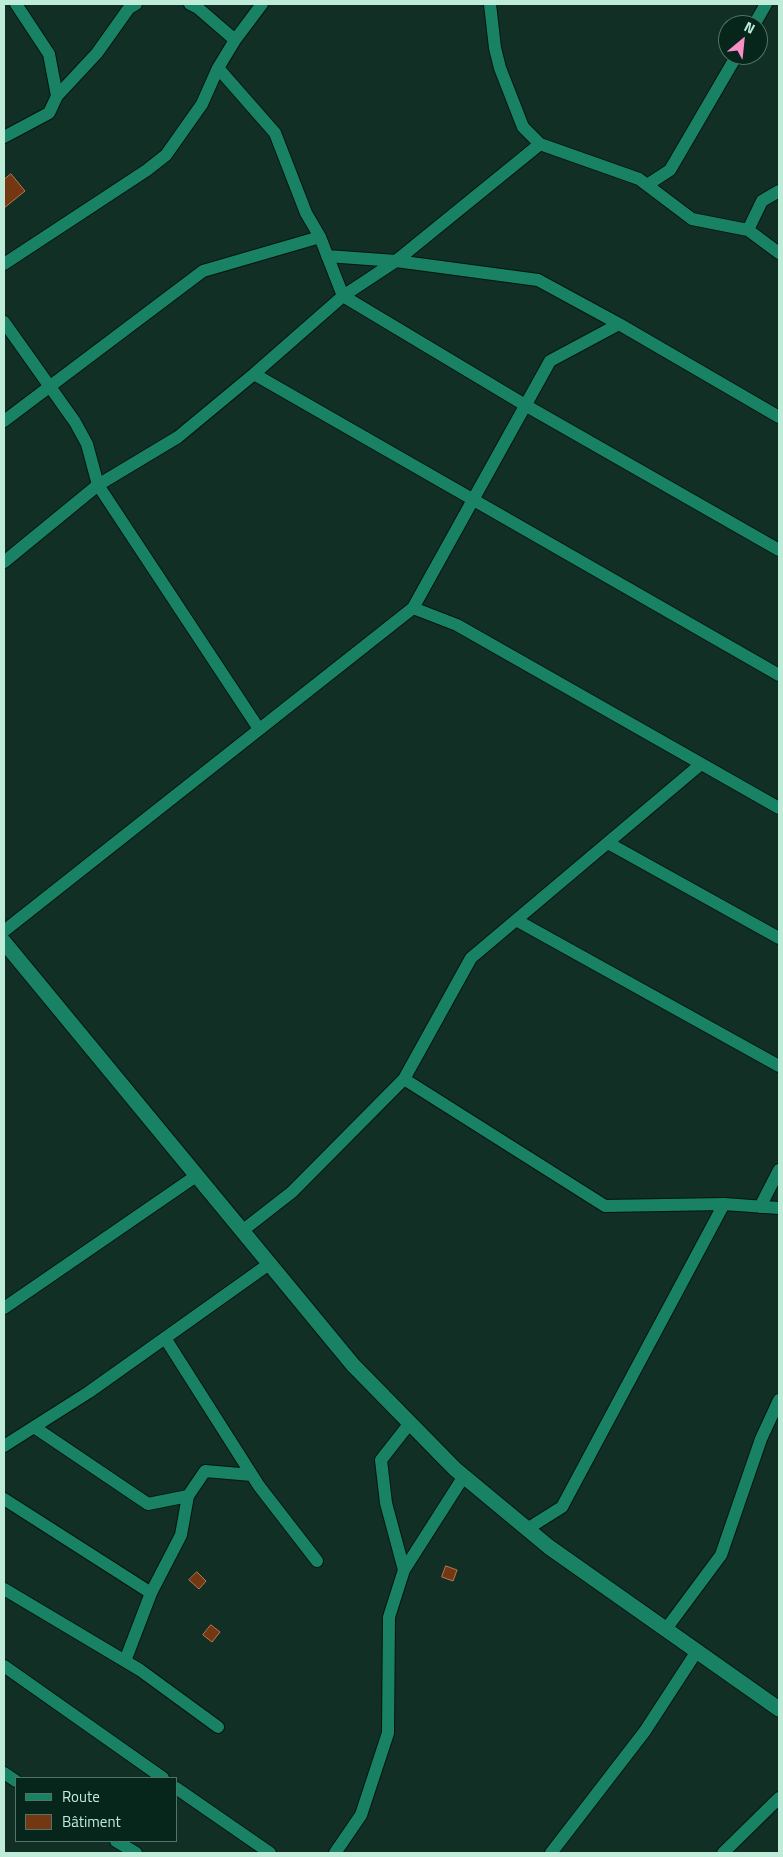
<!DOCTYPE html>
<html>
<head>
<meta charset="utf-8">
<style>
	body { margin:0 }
	#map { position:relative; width:783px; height:1857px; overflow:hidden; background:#112f25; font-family:"Titillium Web",sans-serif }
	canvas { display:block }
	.frame { position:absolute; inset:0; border:5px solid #bfebd9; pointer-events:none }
	.legend { position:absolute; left:15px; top:1777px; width:162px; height:65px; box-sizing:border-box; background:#06251b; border:1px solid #507467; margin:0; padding:6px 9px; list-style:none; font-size:15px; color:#bfebd9 }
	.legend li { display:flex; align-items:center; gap:10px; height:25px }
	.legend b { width:25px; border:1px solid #507467 }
	.north { position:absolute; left:718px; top:15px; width:50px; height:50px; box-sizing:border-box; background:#06251b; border:1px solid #507467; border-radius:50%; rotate:28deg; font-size:14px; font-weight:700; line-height:20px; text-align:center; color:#bfebd9 }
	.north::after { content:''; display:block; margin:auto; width:18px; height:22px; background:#fa8fc8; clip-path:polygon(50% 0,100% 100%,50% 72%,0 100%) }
</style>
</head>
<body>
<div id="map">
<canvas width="783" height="1857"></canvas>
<div class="frame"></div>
<ul class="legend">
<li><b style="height:6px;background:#198264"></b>Route</li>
<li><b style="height:14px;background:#733712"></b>Bâtiment</li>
</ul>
<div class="north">N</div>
</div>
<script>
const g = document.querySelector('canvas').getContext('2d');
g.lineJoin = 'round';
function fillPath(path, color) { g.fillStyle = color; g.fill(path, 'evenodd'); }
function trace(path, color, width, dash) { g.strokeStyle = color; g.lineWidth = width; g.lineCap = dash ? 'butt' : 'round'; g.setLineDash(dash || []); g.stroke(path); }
const building = new Path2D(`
	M11 174 25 191 4 208V180Z
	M446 1566 457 1570 453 1581 442 1577Z
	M197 1572 206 1581 199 1589 189 1580Z
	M211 1625 220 1632 212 1642 203 1635Z`);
fillPath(building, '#733712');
trace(building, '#be7752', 1);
const minor = new Path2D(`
	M16 4 49 54 57 96
	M190 4 198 8 235 40
	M490 4 495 48 500 68 523 127 540 144 639 179 692 219 748 230 779 253
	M754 25 766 4
	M218 68 275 133 306 213 320 237 343 296 525 405 779 550
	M4 137 49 113 57 96 97 53 129 8 136 4
	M647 185 670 170 737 55
	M748 230 762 201 779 191
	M327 256 396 261 538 280 619 324 779 417
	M4 264 147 170 166 155 202 104 218 68 235 40 262 4
	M4 322 75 422 87 444 98 485 259 729
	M254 374 779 675
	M4 421 203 271 320 237
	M4 562 98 485 178 437 254 374 343 296 396 261 540 144
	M413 608 457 625 779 808
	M608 843 779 938
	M516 920 779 1066
	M4 931 413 608 550 361 619 324
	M404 1079 471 958 701 764
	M760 1207 779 1170
	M242 1231 292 1192 404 1079 605 1206 724 1204 779 1208
	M4 1308 196 1176
	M165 1338 259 1486 317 1561
	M34 1427 148 1504 188 1496 205 1471 252 1475
	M4 1446 89 1392 269 1264
	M4 1499 151 1593
	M527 1529 562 1507 724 1204
	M404 1570 464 1476
	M4 1589 140 1670 218 1727
	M666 1629 721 1555 761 1439 779 1400
	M125 1661 151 1593 181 1535 188 1496
	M4 1666 163 1778
	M4 1773 16 1781
	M176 1788 270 1853
	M116 1841 136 1853
	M335 1853 361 1815 388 1733 389 1617 404 1570 386 1503 381 1460 410 1423
	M551 1853 645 1731 697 1651
	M723 1853 779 1798`);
const tertiary = new Path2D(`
	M4 942 353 1365 455 1469 549 1547 779 1709`);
trace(minor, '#00170e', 14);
trace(tertiary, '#00170e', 17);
trace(minor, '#198264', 12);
trace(tertiary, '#198264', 15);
</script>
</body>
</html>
